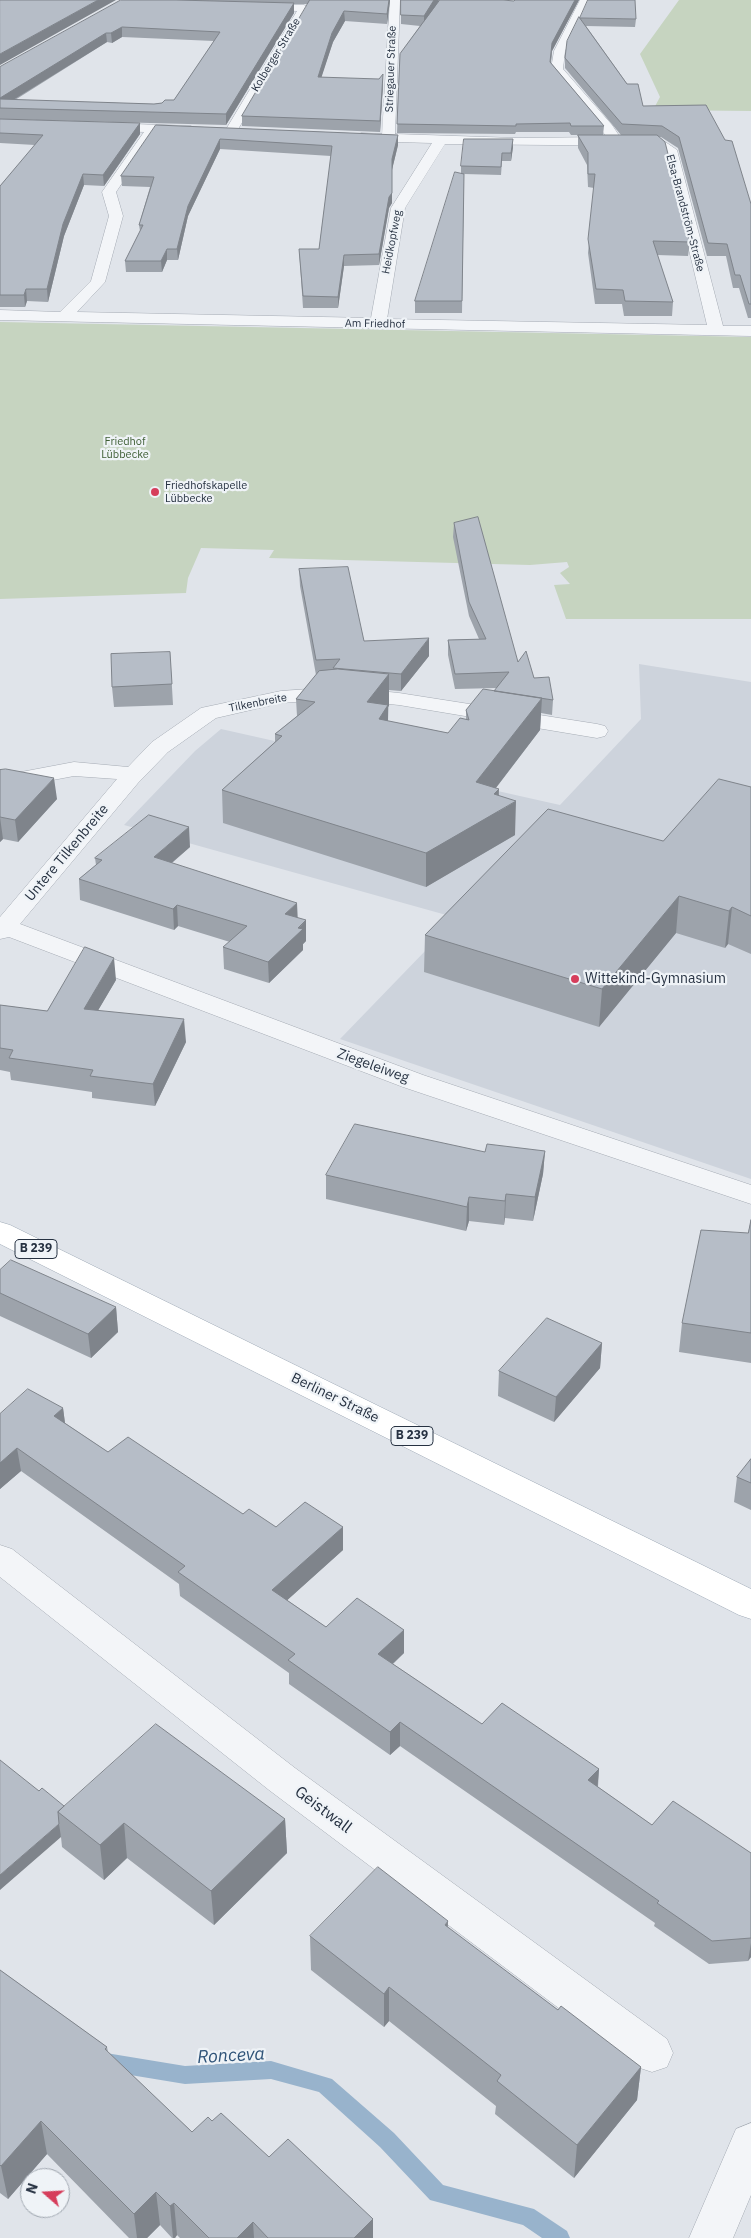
<!DOCTYPE html>
<html>
<head>
<meta charset="utf-8">
<style>
	body { margin:0 }
	#map { position:relative; width:751px; height:2238px; overflow:hidden; background:#e0e4ea; font-family:"IBM Plex Sans",sans-serif }
	canvas { display:block }
	.north { position:absolute; left:20px; top:2168px; width:50px; height:50px; box-sizing:border-box; background:#eff3f7; border:1px solid #9fa6af; border-radius:50%; rotate:289deg; font-size:14px; font-weight:700; line-height:20px; text-align:center; color:#273242 }
	.north::after { content:''; display:block; margin:auto; width:18px; height:22px; background:#d63d5b; clip-path:polygon(50% 0,100% 100%,50% 72%,0 100%) }
</style>
</head>
<body>
<div id="map">
<canvas width="751" height="2238"></canvas>
<div class="north">N</div>
</div>
<script>
const g = document.querySelector('canvas').getContext('2d');
g.lineJoin = 'round';
function fillPath(path, color) { g.fillStyle = color; g.fill(path, 'evenodd'); }
function trace(path, color, width, dash) { g.strokeStyle = color; g.lineWidth = width; g.lineCap = dash ? 'butt' : 'round'; g.setLineDash(dash || []); g.stroke(path); }
function drawText(font, color, halo, rows, align = 'center') {
  g.font = font + ' "IBM Plex Sans",sans-serif'; g.lineWidth = 4.5; g.setLineDash([]); g.textBaseline = 'middle'; g.strokeStyle = halo; g.fillStyle = color; for (const [text, x, y, turn = 0] of rows) {
    g.save(); g.translate(x, y); g.rotate((+turn || 0) * Math.PI / 180); g.textAlign = isNaN(turn) ? turn : align; if (halo) g.strokeText(text, 0, 0); g.fillText(text, 0, 0); g.restore();
  }
}
fillPath(new Path2D(`
	M639 664 751 682V1179L340 1039 457 918 124 825 195 751 221 729 560 805 641 719Z`), '#cdd3dc');
fillPath(new Path2D(`
	M679 0H751V111L653 110 660 97 640 54Z
	M0 322 751 337V619H566L554 585 570 584 560 573 569 567 567 562 530 565 269 558 274 550 201 548 188 578 186 593 0 599Z`), '#c6d4c0');
fillPath(new Path2D(`
	M106 2053 185 2066 271 2061 332 2079 394 2133 443 2185 534 2209 567 2231 570 2238H542L523 2225 430 2200 380 2147 319 2092 271 2079 185 2084 106 2071 99 2068 97 2062 99 2056Z`), '#98b3cc');
const street = new Path2D(`
	M390 0H400L395 134 516 138 607 137 551 69 554 51 580 0H590L565 51 563 69 612 125 620 137 661 139 677 150 723 326H751V336L0 320V310L60 312 91 281 109 216 102 192 144 132 100 130 98 127 104 123 191 126 197 130 191 134 156 133 116 192 123 216 105 282 77 312 371 318 391 208 432 143 361 141 355 137 361 133 382 134ZM445 144 657 146 666 154 707 325 387 319 405 208Z
	M257 4 304 5 309 8 237 131 231 135 225 131 297 11 253 9 252 7Z
	M338 687 399 693 597 724 605 726 608 731 605 736 597 738 399 705 338 699 281 703 216 718 168 752 138 783 20 924 423 1075 751 1185V1204L403 1087 9 937 0 939V917L117 779 74 776 0 790V776L74 762 128 767 152 742 201 708 281 691Z
	M0 1545 12 1549 295 1768 667 2039 673 2053 667 2067 652 2072 637 2067 269 1790 0 1577Z
	M751 2123V2195L733 2238H689L736 2129Z`);
const primary = new Path2D(`
	M0 1222 10 1225 751 1589V1619L739 1615 0 1244Z`);
trace(street, '#a5abb4', 1);
trace(primary, '#9ea9b6', 1);
fillPath(street, '#f3f5f8');
fillPath(primary, '#fff');
fillPath(new Path2D(`
	M178 0H390L387 24 345 21 333 42 321 77 383 84 380 132 242 126V116L308 4H294V13L226 125 0 119V67ZM122 37 214 41 174 100 162 103 154 104 15 100 107 42 112 43Z
	M401 0 514 1 515 0H579L552 51 551 63 604 126 603 135H621L565 68V58L580 18 636 19 635 27 586 26 643 106 706 105 751 204V318H748L739 288H733L726 256H707L678 148 661 137H659L690 242 688 256 657 255 673 302 672 316H624L622 304H595L588 253 594 188 588 187 587 165 578 148V135H571L569 132H516L515 134 397 133 400 54 420 26 401 24Z
	M0 119 140 123V134L104 186 84 185 64 236 48 302 27 301 25 307H0V186L35 145 0 143Z
	M156 125 398 135V145L392 169V203L389 208 379 265 344 266 338 308H303L299 249H319L331 156 220 149 188 216 178 260H167L162 272H126L125 261 140 231 139 225 150 187 122 186 121 176Z
	M513 147 511 161H502L501 175 464 174 462 313H415V301L461 173V166Z
	M454 523 518 662 534 678 553 700 552 715 541 713 540 730 496 788 515 835 426 887 223 823 222 790 275 742V734L297 716 296 699 316 675 300 586 299 569 364 641 429 656 401 691 389 690 388 721 448 733 466 719V710L494 691 497 688 455 689 448 655V640L479 639 469 616 453 537Z
	M170 652 173 705 114 707 112 687Z
	M0 770 57 799 18 842 3 839 0 842Z
	M751 787V954L728 944 725 948 676 933 599 1027 424 972 425 935 663 841Z
	M190 847 172 863 297 917 306 941 303 944V950L269 983 224 969 223 947 230 942 178 926 174 930 80 900 79 879 96 865 95 858Z
	M116 980 98 1010 186 1042 155 1106 92 1098V1092L11 1080 10 1072 0 1070V1005L47 1011Z
	M545 1151 543 1174 533 1221 505 1218 504 1225 469 1221 466 1231 326 1199V1175L485 1152Z
	M751 1220V1363L679 1352 682 1323 748 1233Z
	M0 1270 116 1307 118 1332 91 1358 0 1316Z
	M602 1343 600 1368 554 1422 498 1396 499 1371Z
	M63 1408 65 1423 108 1452 243 1514 276 1527H343V1550L287 1600 326 1627 404 1630V1653L393 1664 482 1724 599 1769 598 1787 652 1825 751 1853V1957L748 1961 709 1964 654 1926 655 1923 400 1746 390 1755 289 1684V1673L180 1596 179 1584 21 1471 0 1489V1414Z
	M751 1459V1510L734 1502 737 1477Z
	M39 1791 64 1806 285 1819 287 1853 214 1925 127 1858 104 1880 62 1847 61 1837Z
	M448 1928 558 2010 641 2067 637 2100 574 2178 495 2114 496 2106 389 2021 384 2027 311 1970 310 1936Z
	M0 1970 107 2047 108 2052 192 2132 212 2121 269 2157 373 2238H180L177 2235 175 2238H172L160 2225 147 2238H129L47 2154 8 2199 0 2193Z`), '#9da3ab');
fillPath(new Path2D(`
	M98 0H116L0 65V54Z
	M389 0H390L387 24V14Z
	M434 0H439L424 26V16Z
	M575 0H579L552 51 550 70 552 43Z
	M294 3V13L226 125V114Z
	M344 11 345 21 333 42 318 88V77L332 33Z
	M122 27V37L112 43 111 33Z
	M106 33 107 42 0 108V98Z
	M383 74V84L380 132V121Z
	M140 123V134L104 186 103 175Z
	M398 135V145L392 170V159Z
	M220 139V149L188 216 178 260 177 249 188 206Z
	M513 139V147L511 161V153Z
	M83 174 84 185 64 236 48 302 47 289 63 224Z
	M392 193V203L389 208 379 265V254L389 197Z
	M167 249V260L162 272 161 261Z
	M344 255V266L338 308V297Z
	M26 289 27 301 25 307 24 295Z
	M429 638V656L401 691V674Z
	M389 674V706L388 707V738L367 702Z
	M542 698 540 730 475 815 476 782Z
	M54 778 57 799 18 842 15 820Z
	M499 789 498 812 516 801 515 835 426 887V853Z
	M0 817 3 839 0 842Z
	M189 827 190 847 155 877 154 857Z
	M679 896 676 933 599 1027 602 989Z
	M297 903 298 924 285 914Z
	M177 905 178 926 174 930 173 909Z
	M732 907 728 944 725 948 729 911Z
	M306 920V941L303 944V950L269 983 268 962Z
	M114 958 116 980 86 1031 84 1009Z
	M184 1019 186 1042 155 1106 153 1084Z
	M545 1151 543 1174 533 1221 535 1197Z
	M506 1194 505 1218 504 1225 505 1201Z
	M469 1197V1221L466 1231 467 1207Z
	M116 1307 118 1332 91 1358 88 1334Z
	M602 1343 600 1368 554 1422 556 1397Z
	M63 1408 66 1431 54 1416Z
	M17 1448 21 1471 0 1489V1463Z
	M343 1527V1550L273 1613 272 1590Z
	M404 1630V1653L378 1677V1654Z
	M400 1722V1746L390 1755V1732Z
	M599 1769 597 1792 588 1780Z
	M285 1819 287 1853 214 1925 211 1891Z
	M124 1823 127 1858 104 1880 100 1845Z
	M59 1824 61 1837 0 1890V1875Z
	M448 1921 447 1955 445 1925Z
	M751 1943V1957L748 1961Z
	M389 1987V2021L384 2027V1994Z
	M641 2067 637 2100 574 2178 577 2145Z
	M41 2121 47 2154 8 2199 1 2166Z
	M156 2192 160 2225 147 2238H137L134 2214Z
	M174 2203 177 2235 175 2238H173L170 2206Z
	M373 2219V2238H354Z
	M253 2222 254 2238H237Z`), '#7f848b');
const building = new Path2D(`
	M0 0H98L0 54Z
	M121 0H176L294 3 226 114 0 108V99L154 104 162 103 165 100H174L220 32 122 27 111 33H106L0 98V67Z
	M310 0H389L387 14 344 11 332 33 318 77 379 79 383 74 380 121 242 116Z
	M401 0H434L424 16 401 15Z
	M440 0H503L514 1 515 0H575L552 43 550 62 604 126H571L570 123 516 124V126L397 124 400 54Z
	M588 0H635L636 19 580 18Z
	M579 17 627 84H638L643 106 706 105 725 140 732 141 751 204V304H749L740 275H735L727 244 708 243 679 137 662 126 622 124 565 58 567 41Z
	M0 119 140 123 103 175 83 174 63 224 47 289H26L24 295H0V186L43 135 0 133Z
	M156 125 398 135 392 159V193L389 197 379 254 344 255 338 297 303 296 299 249H319L332 146 220 139 188 206 177 249H167L161 261H125L143 225H139L154 177 121 176Z
	M578 135H657L665 142 690 242 653 241 673 302 625 301 623 290 596 289 588 239 595 174H588V153Z
	M464 139H513L511 153H502L501 167 461 166Z
	M455 172 464 174 462 301H415Z
	M478 517 518 662 526 651 534 678 549 677 553 700 494 691 509 672 455 674 448 640 486 639 469 602 454 523Z
	M348 567 364 641 429 638 401 674 333 668 340 659 316 660 299 569Z
	M170 652 172 684 112 687 111 654Z
	M338 669 389 674 367 702 388 705 379 719 448 733 460 718 469 720 466 710 483 689 542 698 476 782 499 789 494 794 516 801 426 853 222 790 282 736 275 734 315 702 296 699 319 671Z
	M6 769 54 778 15 820 0 817V770Z
	M719 779 751 787V916L732 907 729 911 679 896 602 989 425 935 548 809 663 841Z
	M149 815 189 827 154 857 297 903 285 914 306 920 298 928 303 929 268 962 223 947 247 926 177 905 173 909 79 879 102 860 95 858Z
	M85 947 114 958 84 1009 184 1019 153 1084 90 1076 93 1070 9 1058 13 1050 0 1048V1005L47 1011Z
	M355 1124 485 1152 487 1144 545 1151 535 1197 506 1194 505 1201 469 1197 467 1207 326 1175Z
	M751 1220V1333L682 1323 701 1230 748 1233Z
	M11 1260 116 1307 88 1334 0 1293V1270Z
	M547 1318 602 1343 556 1397 499 1371Z
	M28 1389 63 1408 54 1416 108 1452 128 1437 243 1514 249 1509 276 1527 305 1502 343 1527 272 1590 326 1627 357 1598 404 1630 378 1654 482 1724 502 1703 599 1769 588 1780 652 1825 673 1801 751 1853V1938L712 1941 657 1903 659 1901 400 1722 390 1732 288 1660 295 1654 178 1572 185 1566 17 1448 0 1463V1414Z
	M751 1459V1483L737 1477Z
	M156 1724 285 1819 211 1891 124 1823 100 1845 58 1812Z
	M0 1760 39 1791 42 1788 64 1806 58 1812 59 1824 0 1875Z
	M378 1867 448 1921 445 1925 558 2010 561 2006 641 2067 577 2145 497 2081 501 2075 389 1987 384 1994 310 1936Z
	M0 1970 107 2047 105 2049 192 2132 208 2117 212 2121 221 2113 269 2157 288 2139 373 2219 354 2238H268L253 2222 237 2238H209L174 2203 170 2206 156 2192 134 2214 41 2121 1 2166 0 2165Z`);
fillPath(building, '#b6bdc7');
trace(building, '#7f848b', 1);
for (const [x, y, r, color] of [
	[155,492,5,"#d63d5b"],
	[575,979,5,"#d63d5b"]
]) { const dot = new Path2D(); dot.arc(x, y, r, 0, 2 * Math.PI); g.fillStyle = color; g.fill(dot); trace(dot, '#eff3f7', 2); }
drawText('11px', '#273242', '#eff3f7', [
	["Kolberger Straße",276,55,-59],
	["Striegauer Straße",391,69,-88],
	["Elsa-Brandström-Straße",685,213,75],
	["Heidkopfweg",392,242,-79],
	["Am Friedhof",375,324,1],
	["Tilkenbreite",258,703,-11]
]);
drawText('11px', '#3e5e34', '#eff3f7', [
	["Friedhof",125,442],
	["Lübbecke",125,455]
]);
drawText('11px', '#273242', '#eff3f7', [
	["Friedhofskapelle",165,486],
	["Lübbecke",165,499]
], 'left');
for (const [x, y, w] of [
	[36,1249,42],
	[412,1436,42]
]) { const box = new Path2D(); box.roundRect(x - w / 2, y - 9.5, w, 19, 4); g.fillStyle = '#eff3f7'; g.fill(box); trace(box, '#273242', 1); }
drawText('bold 12px', '#273242', null, [
	["B 239",36,1249],
	["B 239",412,1436]
]);
drawText('14px', '#273242', '#eff3f7', [
	["Untere Tilkenbreite",67,853,-50],
	["Ziegeleiweg",373,1066,20],
	["Berliner Straße",335,1398,26]
]);
drawText('14px', '#273242', '#eff3f7', [
	["Wittekind-Gymnasium",585,979]
], 'left');
drawText('16px', '#273242', '#eff3f7', [
	["Geistwall",323,1810,37]
]);
drawText('italic 18px', '#2f5378', '#eff3f7', [
	["Ronceva",231,2056,-3]
]);
</script>
</body>
</html>
